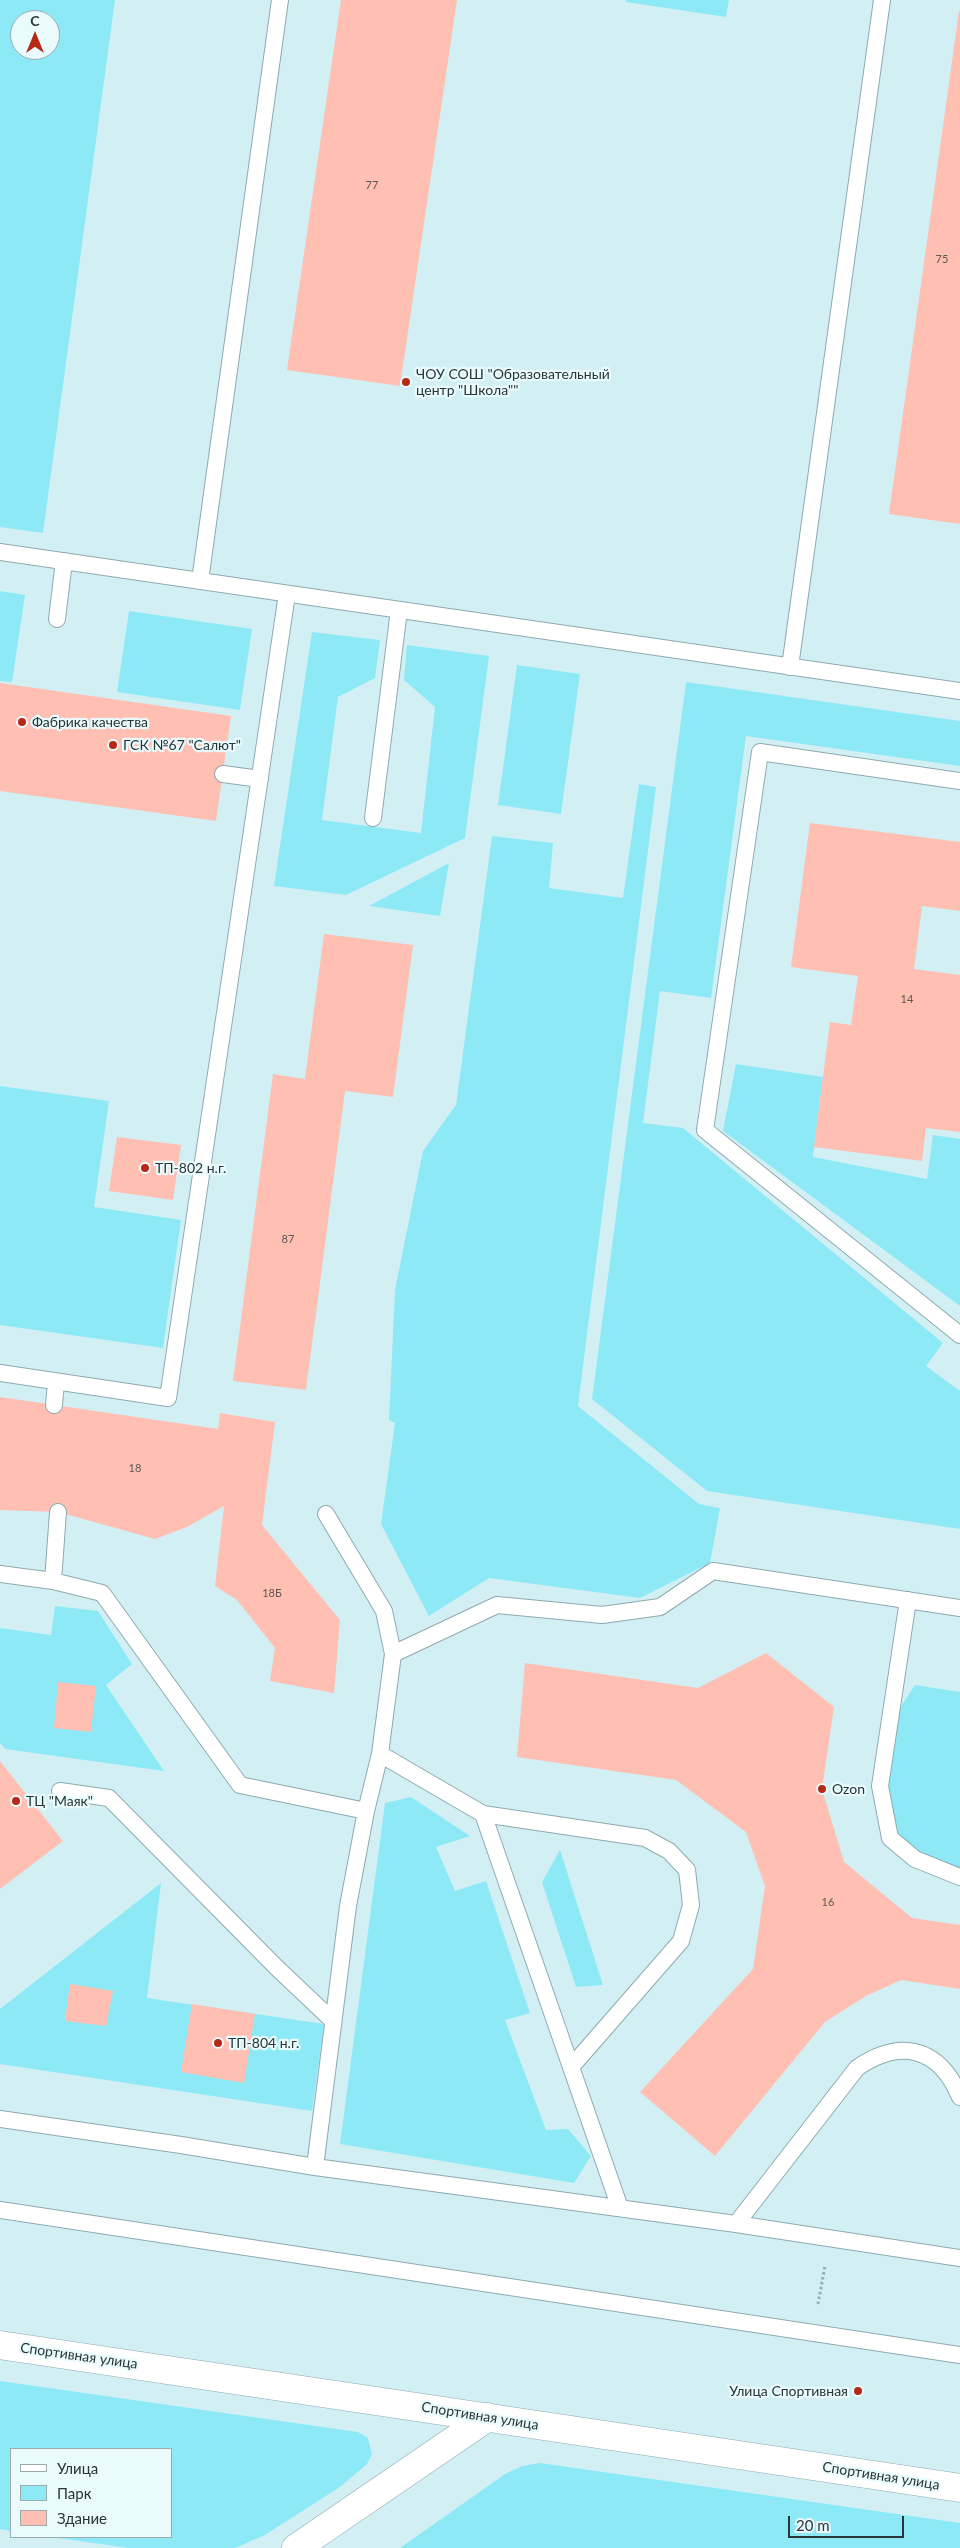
<!DOCTYPE html>
<html>
<head>
<meta charset="utf-8">
<style>
	body { margin:0 }
	#map { position:relative; width:960px; height:2548px; overflow:hidden; background:#d2f0f4; font-family:Lato,sans-serif }
	canvas { display:block }
	.legend { position:absolute; left:10px; top:2448px; width:162px; height:90px; box-sizing:border-box; background:#e9fbfd; border:1px solid #9cacad; margin:0; padding:6px 9px; list-style:none; font-size:15px; color:#293536 }
	.legend li { display:flex; align-items:center; gap:10px; height:25px }
	.legend b { width:25px; border:1px solid #9cacad }
	.north { position:absolute; left:10px; top:10px; width:50px; height:50px; box-sizing:border-box; background:#e9fbfd; border:1px solid #9cacad; border-radius:50%; rotate:0deg; font-size:14px; font-weight:700; line-height:20px; text-align:center; color:#293536 }
	.north::after { content:''; display:block; margin:auto; width:18px; height:22px; background:#b62917; clip-path:polygon(50% 0,100% 100%,50% 72%,0 100%) }
	.scale { position:absolute; left:788px; top:2516px; width:116px; height:22px; box-sizing:border-box; border:2px solid #293536; border-top:0; padding-left:6px; font-size:15px; line-height:18px; white-space:nowrap; color:#293536; -webkit-text-stroke:4px #e9fbfd; paint-order:stroke }
</style>
</head>
<body>
<div id="map">
<canvas width="960" height="2548"></canvas>
<ul class="legend">
<li><b style="height:6px;background:#fff"></b>Улица</li>
<li><b style="height:14px;background:#8ee9f7"></b>Парк</li>
<li><b style="height:14px;background:#ffbfb3"></b>Здание</li>
</ul>
<div class="north">С</div>
<div class="scale">20 m</div>
</div>
<script>
const g = document.querySelector('canvas').getContext('2d');
g.lineJoin = 'round';
function fillPath(path, color) { g.fillStyle = color; g.fill(path, 'evenodd'); }
function trace(path, color, width, dash) { g.strokeStyle = color; g.lineWidth = width; g.lineCap = dash ? 'butt' : 'round'; g.setLineDash(dash || []); g.stroke(path); }
function drawText(font, color, halo, rows, align = 'center') {
  g.font = font + ' Lato,sans-serif'; g.lineWidth = 4.5; g.setLineDash([]); g.textBaseline = 'middle'; g.strokeStyle = halo; g.fillStyle = color; for (const [text, x, y, turn = 0] of rows) {
    g.save(); g.translate(x, y); g.rotate((+turn || 0) * Math.PI / 180); g.textAlign = isNaN(turn) ? turn : align; if (halo) g.strokeText(text, 0, 0); g.fillText(text, 0, 0); g.restore();
  }
}
fillPath(new Path2D(`
	M0 0H115L43 533 0 527ZM20 20H50V50H20Z
	M626 0H729L726 17 626 2Z
	M0 591 25 595 12 682 0 681Z
	M129 611 252 629 240 710 117 692Z
	M312 632 380 640 375 678 338 697 322 820 421 833 435 707 404 680 407 645 489 656 465 838 346 895 274 886Z
	M517 665 580 674 561 814 498 805Z
	M686 682 960 721V766L746 736 711 998 660 991 643 1123 683 1128 943 1343 926 1366 960 1391V1529L707 1491 592 1399Z
	M639 784 656 787 578 1406 699 1504 720 1508 710 1563 640 1598 489 1578 429 1616 381 1524 395 1423 389 1420 395 1290 423 1151 456 1105 492 836 553 843 549 888 623 898Z
	M449 863 440 916 369 906Z
	M736 1064 823 1077 813 1157 927 1179 933 1135 960 1139V1306L723 1131Z
	M0 1086 109 1101 94 1207 181 1220 163 1348 0 1325Z
	M55 1606 98 1611 132 1664 106 1685 164 1771 5 1749 0 1743V1628L51 1635Z
	M915 1685 960 1692V1877L890 1838 878 1799 892 1720Z
	M411 1797 470 1836 436 1847 455 1891 486 1881 530 2013 505 2020 546 2130 568 2129 591 2156 574 2183 340 2144 385 1803Z
	M560 1850 603 1985 576 1987 542 1882Z
	M161 1883 147 1998 324 2024 312 2111 0 2064V2009Z
	M0 2381 358 2432 368 2438 372 2454 367 2464 340 2487 265 2535 235 2548H129L51 2537H171V2449H11V2531L0 2529Z
	M540 2463 960 2523V2548H400L505 2474 522 2466Z`), '#8ee9f7');
fillPath(new Path2D(`
	M341 0H457L400 386 287 370Z
	M959 11H960V524L889 514Z
	M0 683 231 716 216 821 0 791Z
	M810 823 960 842V911L922 906 914 969 960 975V1132L926 1128 922 1161 814 1147 830 1022 851 1025 858 976 791 967Z
	M324 934 413 945 393 1097 345 1091 306 1390 233 1381 273 1074 305 1079Z
	M117 1137 181 1145 173 1200 109 1191Z
	M0 1397 218 1429 220 1413 275 1422 262 1525 340 1620 334 1693 270 1681 275 1648 237 1600 215 1586 224 1506 187 1527 155 1539 58 1512 0 1510Z
	M766 1653 834 1707 822 1789 844 1862 912 1918 960 1925V1989L901 1980 866 1996 825 2022 715 2156 640 2092 753 1969 765 1886 746 1832 676 1780 517 1757 525 1663 698 1688Z
	M58 1682 96 1686 91 1732 54 1728Z
	M0 1761 63 1841 0 1889Z
	M70 1984 113 1991 106 2026 65 2021Z
	M192 2004 255 2014 244 2083 181 2072Z`), '#ffbfb3');
const lane = new Path2D(`
	M0 552 960 691
	M200 581 280 0
	M57 619 64 561
	M790 667 882 0
	M223 774 260 779
	M960 781 760 752 705 1130 960 1335
	M373 818 399 610
	M0 1373 168 1398 287 594
	M54 1405 56 1382
	M0 1574 53 1581 102 1593 240 1785 366 1811
	M53 1581 58 1512
	M908 1600 880 1786 890 1838 915 1859 960 1877
	M393 1654 497 1605 602 1615 660 1607 713 1571 960 1608
	M380 1754 483 1814 645 1838 669 1851 687 1870 691 1905 681 1941 572 2066
	M60 1791 109 1798 276 1967 333 2021
	M483 1814 620 2208
	M0 2119 181 2145 315 2167 736 2224 960 2258
	M315 2167 348 1906 366 1811 380 1754 393 1654 384 1611 326 1514
	M0 2210 960 2355
	M736 2224 857 2068C900 2038 939 2047 960 2097`);
const primary = new Path2D(`
	M0 2345 960 2488
	M296 2548 488 2417`);
trace(lane, '#8eaaaf', 18);
trace(primary, '#8eaaaf', 29);
trace(new Path2D(`
	M818 2304 825 2266`), '#97afb1', 3, [2.5, 2.5]);
trace(lane, '#fff', 16);
trace(primary, '#fff', 28);
for (const [x, y, r, color] of [
	[406,382,5,"#b62917"],
	[22,722,5,"#b62917"],
	[113,745,5,"#b62917"],
	[145,1168,5,"#b62917"],
	[822,1789,5,"#b62917"],
	[16,1801,5,"#b62917"],
	[218,2043,5,"#b62917"],
	[858,2391,5,"#b62917"]
]) { const dot = new Path2D(); dot.arc(x, y, r, 0, 2 * Math.PI); g.fillStyle = color; g.fill(dot); trace(dot, '#e9fbfd', 2); }
drawText('11px', '#5e5855', null, [
	["77",372,185],
	["75",942,259],
	["14",907,999],
	["87",288,1239],
	["18",135,1468],
	["18Б",272,1593],
	["16",828,1902]
]);
drawText('14px', '#293536', '#e9fbfd', [
	["ЧОУ СОШ \"Образовательный",416,374],
	["центр \"Школа\"\"",416,390],
	["Фабрика качества",32,722],
	["ГСК №67 \"Салют\"",123,745],
	["ТП-802 н.г.",155,1168],
	["Ozon",832,1789],
	["ТЦ \"Маяк\"",26,1801],
	["ТП-804 н.г.",228,2043],
	["Улица Спортивная",848,2391,"right"]
], 'left');
drawText('14px', '#293536', '#e9fbfd', [
	["Спортивная улица",79,2356,8],
	["Спортивная улица",480,2416,9],
	["Спортивная улица",881,2476,9]
]);
</script>
</body>
</html>
